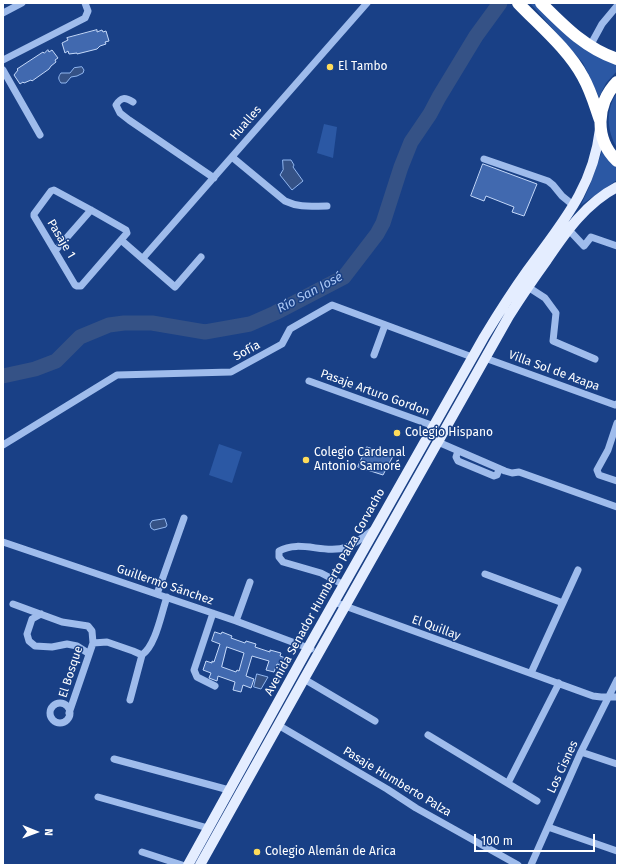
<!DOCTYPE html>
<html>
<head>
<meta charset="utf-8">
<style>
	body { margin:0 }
	#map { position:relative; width:620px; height:868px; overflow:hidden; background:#194086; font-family:"Fira Sans",sans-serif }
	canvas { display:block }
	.frame { position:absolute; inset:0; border:4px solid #fff; pointer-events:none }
	.north { position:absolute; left:16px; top:812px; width:40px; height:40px; -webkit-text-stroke:3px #194086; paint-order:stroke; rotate:91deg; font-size:11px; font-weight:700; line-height:16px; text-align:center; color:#fff }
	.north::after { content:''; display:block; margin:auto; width:14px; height:18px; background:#fff; clip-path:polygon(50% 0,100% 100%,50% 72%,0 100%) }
	.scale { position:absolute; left:474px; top:834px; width:121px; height:18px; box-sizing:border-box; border:2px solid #fff; border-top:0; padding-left:5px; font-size:12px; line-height:14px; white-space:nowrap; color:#fff; -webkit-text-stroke:3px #194086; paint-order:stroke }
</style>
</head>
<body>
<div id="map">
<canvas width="620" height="868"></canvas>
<div class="frame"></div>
<div class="north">N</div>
<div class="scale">100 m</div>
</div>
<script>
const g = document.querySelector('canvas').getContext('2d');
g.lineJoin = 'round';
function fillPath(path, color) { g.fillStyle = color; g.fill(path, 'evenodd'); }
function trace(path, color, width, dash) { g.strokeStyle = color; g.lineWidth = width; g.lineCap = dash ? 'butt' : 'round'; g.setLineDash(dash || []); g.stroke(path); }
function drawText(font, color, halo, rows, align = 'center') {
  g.font = font + ' "Fira Sans",sans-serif'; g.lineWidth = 3; g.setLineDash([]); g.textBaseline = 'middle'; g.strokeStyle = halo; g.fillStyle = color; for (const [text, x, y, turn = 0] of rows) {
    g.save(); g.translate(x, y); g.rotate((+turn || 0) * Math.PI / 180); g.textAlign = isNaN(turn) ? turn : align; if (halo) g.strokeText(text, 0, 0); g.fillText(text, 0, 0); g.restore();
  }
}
fillPath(new Path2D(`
	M530 3H536L617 62V71L606 83 599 97 583 63Z
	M617 93V148C607 131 605 110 617 93Z
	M324 124 337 127 333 158 317 153Z
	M602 151 617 168V180L581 205 590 185Z
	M219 444 242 452 232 483 209 475Z`), '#2b58a4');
const water = new Path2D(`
	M82 67 84 70 83 73 77 76 71 77 66 83H61C58 79 58 77 61 73H70L74 68Z
	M283 160H291L294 165 293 167 303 181 292 190 280 175 283 170Z
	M165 519 167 525 166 527 154 530 151 528 150 524 152 521Z
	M257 674 268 677 261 689 254 687Z`);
fillPath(water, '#355286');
trace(water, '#91b6ef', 1);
trace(new Path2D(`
	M3 376 35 369 56 361 80 337 109 325 124 323H152L205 332 250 324 275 313 344 277 377 234 383 223 401 167 411 142 430 114 439 97 476 36 500 3`), '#355286', 15);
const building = new Path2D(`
	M97 30V32L102 30 103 32 106 31 109 41 105 42 106 44 100 46 97 49 77 54V53L69 54 68 51 65 53 62 43 68 40 67 38Z
	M48 50 49 52 52 50 58 58 55 60 56 62 51 66 49 69 32 81 31 80 24 83 23 82 20 84 14 75 18 70 17 69 43 52 44 53Z
	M483 164 537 184 524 216 512 212 514 207 486 196 484 201 471 196Z
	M367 447 393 456 383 475 358 467Z
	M215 632 221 634 222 632 232 636 231 638 245 643 246 641 256 644 255 647 270 652V650L281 653 280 656 288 659 285 667 277 664 274 672 266 670 269 661 252 656 246 676 254 679 251 688 243 685 241 692 233 690 235 682 218 676 217 681 209 678 211 673 203 670 206 661 212 663V661L214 662 220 644 212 641ZM227 647 244 653 239 671 237 670 236 672 222 667Z`);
fillPath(building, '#4169af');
trace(building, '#c4d8f9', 1);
trace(new Path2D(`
	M3 13 22 3
	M590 46 602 24 617 6
	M3 60 85 18 88 11 85 3
	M3 70 40 135
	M133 102C125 97 121 97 116 105L120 113 129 120 214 178
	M232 157 285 201C300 208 311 206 327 206
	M484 159 548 181 553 185 562 196 573 205
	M54 190 91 210 126 230 127 233 81 286H77L75 285 34 216V214L51 191Z
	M569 230 584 246 591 237 617 246
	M121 240 175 287 201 257
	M55 251 91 210
	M143 258 367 3
	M528 287 545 298 556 313 553 341 595 359
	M374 355 385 325
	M485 358 615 405 617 404
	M309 381 434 426
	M617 423 608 450 597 470 599 475 617 481
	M438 442 505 471 512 473 519 472 617 507
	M3 445 117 375 231 372 282 344 290 329 332 305 472 357
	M458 451 456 457 458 461 494 476 497 475 499 469
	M3 542 236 621 311 649
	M485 574 563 603
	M344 585 321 573 283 562 279 557V551C300 539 325 555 347 547 356 543 365 536 373 530
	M157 594 184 518
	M334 602 593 696 601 697H617
	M13 604 62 622 88 626 92 631 93 643
	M213 613 194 670 197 677 215 686
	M41 614 32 619 27 634 29 641 35 646 52 647 67 644 77 646 88 653
	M236 621 250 582
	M531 673 578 570
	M304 679 375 721
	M130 700 142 655C156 645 161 614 167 597
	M50 713a10 10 0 1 1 20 0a10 10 0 1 1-20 0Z
	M69 713 93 643 107 642 133 651 142 655
	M278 725 387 789 416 808 518 865
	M428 735 537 801
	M581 752 617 764
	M114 759 229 790
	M508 783 559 683
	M98 797 208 828
	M548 827 617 851
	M142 852 182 865
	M531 865 581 752 617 680`), '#9fbcec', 7);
trace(new Path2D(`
	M188 865 308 648 484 337C498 314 512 292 527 271 561 224 593 189 600 129
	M200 865 304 679 509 316C521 297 534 278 547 260 566 232 586 203 617 187`), '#e4edff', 10);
trace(new Path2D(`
	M518 3C540 26 568 49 583 77 591 91 595 106 600 120
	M541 3C564 26 585 48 617 59
	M617 82C596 104 594 139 617 161`), '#fff', 12);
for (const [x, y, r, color] of [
	[330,67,4,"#ffdc5a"],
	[397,433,4,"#ffdc5a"],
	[306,460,4,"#ffdc5a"],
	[257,852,4,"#ffdc5a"]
]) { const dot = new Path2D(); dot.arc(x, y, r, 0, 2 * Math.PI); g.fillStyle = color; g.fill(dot); trace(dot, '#194086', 1.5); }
drawText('12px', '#fff', '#194086', [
	["El Tambo",338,67],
	["Colegio Hispano",405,433],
	["Colegio Cardenal",314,453],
	["Antonio Samoré",314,467],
	["Colegio Alemán de Arica",265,852]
], 'left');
drawText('12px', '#fff', '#194086', [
	["Hualles",246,123,-49],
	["Pasaje 1",61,239,59],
	["Sofía",247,351,-29],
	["Villa Sol de Azapa",554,371,20],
	["Pasaje Arturo Gordon",375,393,20],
	["Guillermo Sánchez",165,585,19],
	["Avenida Senador Humberto Palza Corvacho",325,592,-61],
	["El Quillay",436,628,20],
	["El Bosque",71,672,-72],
	["Los Cisnes",563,767,-65],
	["Pasaje Humberto Palza",397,782,31]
]);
drawText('italic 13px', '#aac6f4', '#194086', [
	["Río San José",310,293,-28]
]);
</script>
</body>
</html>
